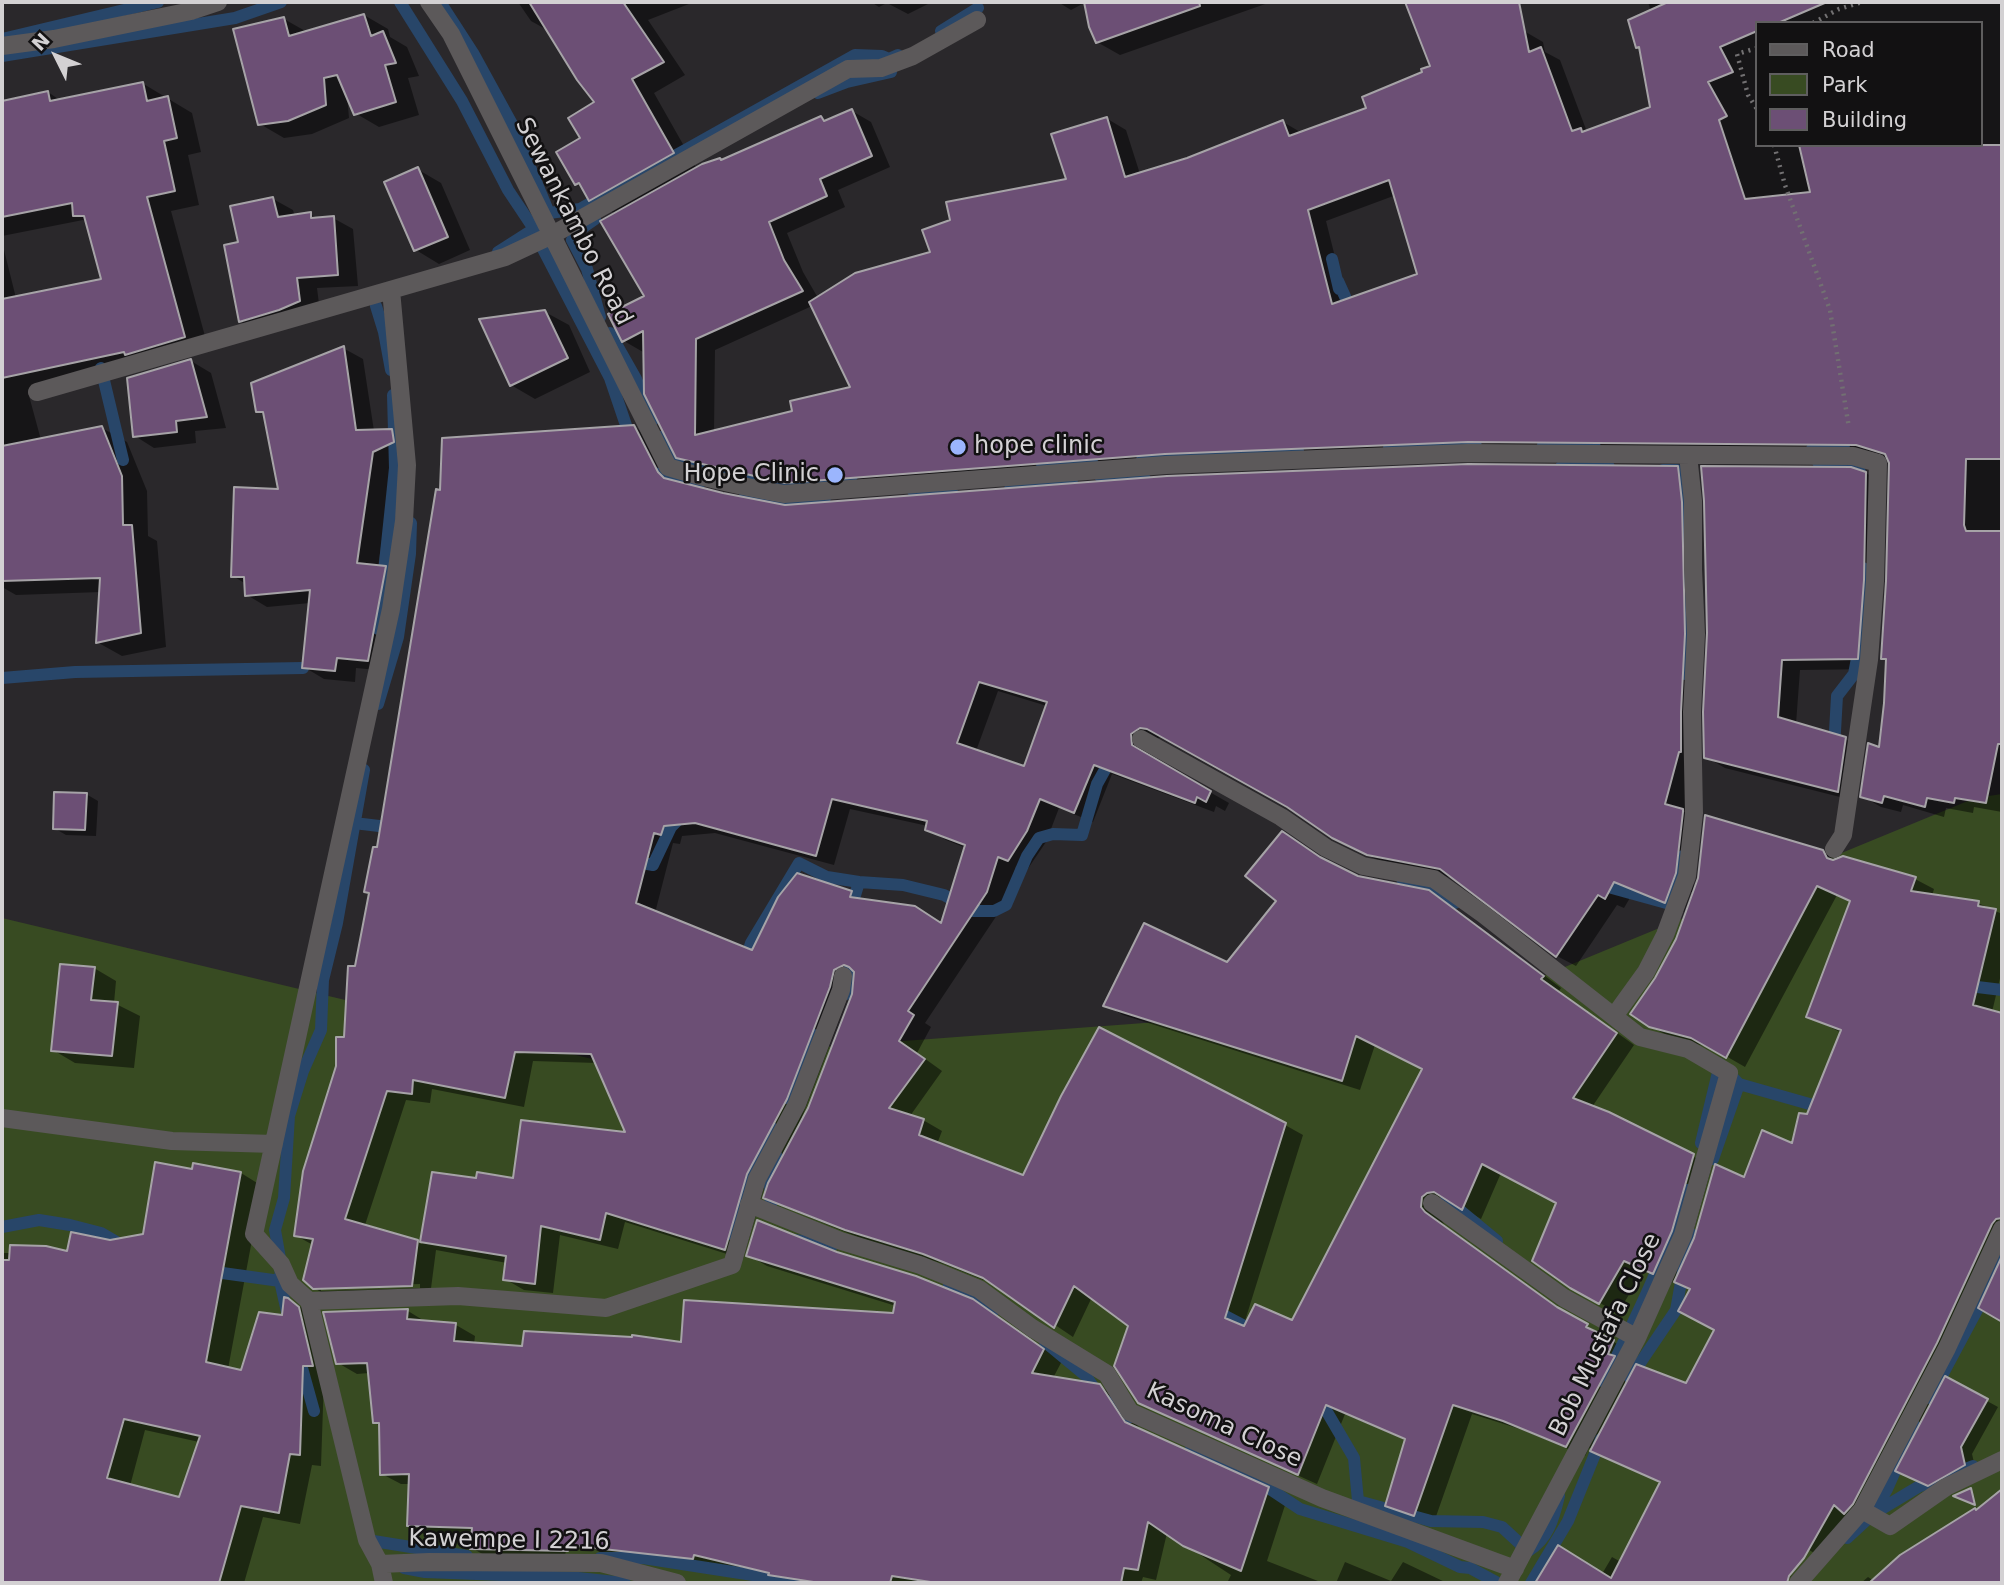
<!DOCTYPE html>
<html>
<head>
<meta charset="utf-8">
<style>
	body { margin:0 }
	#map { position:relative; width:2004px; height:1585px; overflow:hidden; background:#2a282b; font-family:"DejaVu Sans",sans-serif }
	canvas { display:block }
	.frame { position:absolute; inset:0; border:4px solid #d3d1d3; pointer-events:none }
	.legend { position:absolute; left:1755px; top:21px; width:228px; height:126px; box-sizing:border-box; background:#121112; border:2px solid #5f5e5f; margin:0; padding:9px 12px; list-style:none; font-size:21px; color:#d3d1d3 }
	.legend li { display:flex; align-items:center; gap:14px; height:35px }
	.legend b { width:35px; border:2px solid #5f5e5f }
	.north { position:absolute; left:21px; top:21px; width:70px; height:70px; -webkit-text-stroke:5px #121112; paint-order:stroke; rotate:313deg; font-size:19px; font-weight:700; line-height:28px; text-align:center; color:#d3d1d3 }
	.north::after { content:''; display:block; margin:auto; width:24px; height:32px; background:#d3d1d3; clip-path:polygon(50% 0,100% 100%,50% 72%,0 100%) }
</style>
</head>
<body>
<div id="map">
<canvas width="2004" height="1585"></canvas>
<div class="frame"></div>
<ul class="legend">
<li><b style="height:9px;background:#5c595a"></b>Road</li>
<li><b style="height:19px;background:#384b22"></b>Park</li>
<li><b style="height:19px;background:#6c4f75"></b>Building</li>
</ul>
<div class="north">N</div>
</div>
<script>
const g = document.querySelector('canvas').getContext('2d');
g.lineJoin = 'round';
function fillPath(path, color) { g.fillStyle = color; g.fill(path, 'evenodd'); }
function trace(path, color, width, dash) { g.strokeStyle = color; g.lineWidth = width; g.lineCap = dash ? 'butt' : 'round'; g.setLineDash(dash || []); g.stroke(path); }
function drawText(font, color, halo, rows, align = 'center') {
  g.font = font + ' "DejaVu Sans",sans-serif'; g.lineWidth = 5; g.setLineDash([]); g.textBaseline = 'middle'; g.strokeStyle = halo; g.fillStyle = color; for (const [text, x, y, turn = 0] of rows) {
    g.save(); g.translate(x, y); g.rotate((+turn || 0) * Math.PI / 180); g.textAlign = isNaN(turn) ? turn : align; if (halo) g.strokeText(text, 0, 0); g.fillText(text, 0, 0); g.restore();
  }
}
fillPath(new Path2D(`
	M2002 794V1583H2V918L609 1063 1492 997 1975 798Z`), '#384b22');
fillPath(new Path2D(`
	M518 2H694L648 20 685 75 654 93 697 169 722 161 821 118 828 122 852 111 871 122 890 167 838 190 845 207 787 233 803 272 818 298 932 253 1068 181 1106 118 1126 130 1140 174 1187 160 1283 122 1302 133 1368 109 1433 67 1407 2H1480L1489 38 1524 31 1543 42 1545 52 1560 60 1587 132 1652 108 1642 50 1637 47 1651 12 1648 2H2002V812L1974 807 1973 813 1946 808 1944 817 1903 805 1901 812 1881 807 1862 796 1880 749 1888 661 1882 658 1888 581 1890 459 1874 455 1488 452 805 493 697 468 677 456 645 351 643 352 624 341 646 297 616 214 590 200 584 188 576 184 583 139 597 103 549 31 531 21ZM1757 23H1981V145H1757ZM1396 195 1419 275 1346 301 1326 221ZM812 306 852 389 794 413 714 432 715 350Z
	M871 2H932L908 14 887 3 879 7Z
	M1058 2H1271L1120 55 1097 42 1086 2 1071 10Z
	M364 15 388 29 390 37 407 47 419 76 408 78 419 115 379 127 355 113 347 95 349 118 312 134 284 138 260 124 284 19 307 32Z
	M142 83 192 113 201 152 188 155 199 205 171 211 209 351 151 368 148 366 28 392 41 440 102 428 127 442 147 491 148 536 157 541 166 647 122 656 97 642 101 592 16 595 2 587V242L16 298 103 281 87 222 83 220 2 236V103L48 92 61 101Z
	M417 169 441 183 470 250 439 264 416 250Z
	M273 199 293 210 295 217 310 214 319 219 333 218 353 229 358 286 317 288 320 312 261 333 240 321V243Z
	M545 312 569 325 590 372 535 399 511 385Z
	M343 348 363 359 374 431H392L412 443 413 454 393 464 378 567H385L405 579 388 671 356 668 355 682 324 679 304 667 310 603 267 607 247 595 246 584 233 576 281 491 266 416 258 411Z
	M191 361 211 373 226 428 195 431 196 443 154 448 135 436Z
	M634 427 653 438 675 482 784 507 1677 468 1696 479 1698 761 1684 812 1701 821V824L1693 892H1691L1684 912 1634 891 1624 908 1617 905 1576 966 1557 956 1454 878 1387 865 1333 837 1290 808 1167 739 1160 737 1149 745 1150 758 1229 803 1225 811 1216 806 1214 812 1112 774 1093 822 1059 808 1046 842 1027 870 1016 866 1005 903 925 1023 931 1027 917 1053 942 1071 910 1116 923 1120 942 1131 937 1144 1023 1177 1285 1125 1303 1135 1244 1324 1292 1322 1424 1070 1375 1045 1360 1090 1123 1015 1105 1005 1228 965 1330 864 1358 878 1429 891 1448 903 1561 988 1559 991 1634 1045 1592 1107 1712 1166 1688 1250H1690L1745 1180 1794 1145 1808 1116 1842 1033 1808 1016 1852 902 1837 895 1745 1067 1712 1048 1670 1037 1650 1026 1822 851 1837 860 1915 879 1934 889 1932 896 1978 903 2002 914V970L1992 1012 2002 1015V1320L1978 1306 1943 1377 1998 1407 1972 1454 1976 1471 1941 1491 1895 1469 1871 1514 1863 1523 1852 1516 1828 1561 1809 1550 1786 1583H1537L1558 1548 1602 1574 1612 1557 1621 1562 1661 1483 1589 1448 1585 1456 1523 1430 1472 1414 1433 1525 1405 1516 1387 1505 1406 1440 1345 1414 1317 1484 1159 1413 1139 1402 1131 1326 1092 1297 1073 1337 996 1285 944 1264 865 1240 784 1207 766 1197 770 1176 765 1185 743 1259 625 1222 618 1249 560 1235 553 1293 524 1290 505 1279 507 1263 436 1250 430 1296 333 1299 314 1288 313 1245 295 1235 346 1038 378 850ZM998 691 1047 706 1025 768 976 751ZM850 809 928 826 927 829 946 840 966 848 942 925 867 901 851 892 753 952 655 913 673 843 680 844 682 836 715 833 834 865ZM852 978H855L853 994 805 1118 802 1117 848 998ZM533 1061 597 1063 628 1134 514 1180H477L433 1174 422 1244 365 1225 406 1100 430 1103 432 1089 524 1107ZM1501 1173 1558 1203 1571 1287 1618 1313 1643 1271 1672 1283 1673 1280 1691 1290 1716 1330 1687 1385 1635 1370 1626 1365 1631 1352 1573 1318 1444 1225 1439 1214 1442 1206 1452 1202 1481 1219ZM420 1284V1288L321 1291V1287Z
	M1866 473 1884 484 1876 669 1800 670 1796 724 1845 739 1864 749 1856 801 1725 768 1706 757Z
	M86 794 98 801 96 836 66 835 54 828Z
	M94 968 116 981 114 1003 140 1016 134 1068 75 1063 53 1050Z
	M193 1171 241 1173 262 1186 228 1369 242 1372 283 1317 288 1300 310 1312 324 1378 321 1466 312 1465 300 1524 263 1517 244 1583H2V1479L5 1464 2 1463V1253H69L110 1242 144 1236ZM145 1430 199 1442 180 1499 130 1486Z
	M836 1253 973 1301 1062 1361 1053 1378 1099 1386 1118 1397 1142 1432 1269 1488 1287 1499 1267 1561 1323 1583H1227L1231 1575 1167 1533 1156 1580 1143 1577 1141 1583H776V1579L712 1564V1569L609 1557 590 1547 586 1446 564 1561 491 1559 472 1548 473 1537 427 1536 409 1525 411 1484H401L382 1474 380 1426 374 1422 369 1373 357 1374 338 1363 326 1314 408 1311 426 1322 456 1325 475 1336 474 1344 524 1348 683 1344 895 1315 896 1306 767 1266 748 1255Z
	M2002 1492V1573L1993 1580 1996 1583H1861L1868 1577 1874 1581 1977 1511Z
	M1345 1562 1391 1581 1403 1562 1447 1583H1336Z
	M590 1576H599L622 1583H590Z`), '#0007');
trace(new Path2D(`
	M400 2 462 101 508 190 534 229 531 232 543 249 610 378 631 440
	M440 2 473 53 513 126 549 213 580 209 855 55 882 56 889 59 898 55
	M941 31 978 8
	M2 39 158 2
	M2 56 235 18 281 2
	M818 93 847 82 891 72
	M595 219 582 228 572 240 587 269 600 317
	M498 252 534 229
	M1332 259 1339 289
	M1338 281 1352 312
	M376 306 384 332 391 370
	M610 333 636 379 653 420
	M101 368 123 460
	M660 437 674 457 696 466 742 470 770 484H820L852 476
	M1543 445 1575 444 1595 447
	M1389 448 1442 444 1476 446
	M1812 449 1844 445 1842 429
	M1142 460C1193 448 1246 453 1298 451
	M1041 462 1093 464
	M1818 462 1859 469 1860 473
	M1561 467 1585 464 1609 467
	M1663 470H1677L1680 473 1687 627 1685 674
	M646 471 699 484
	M1100 476 1145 479
	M1010 489 1072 480
	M913 491 954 495
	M745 493 783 507 825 498
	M378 629 395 468 393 395
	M2 678 75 672 303 668
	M378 704 398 637 410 554 411 523
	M1834 749 1837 696 1854 674 1865 616 1863 568
	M354 823 396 828
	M632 861 653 865 671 827 685 813
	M1402 879 1455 903
	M1598 880 1612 888 1670 904 1683 856
	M850 912 859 882
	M745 963 751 943 799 863 827 877 859 882 903 885 944 895 973 911H994L1006 905 1027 856 1039 838 1053 834 1082 835 1097 784 1112 757
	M1961 985 2002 990
	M846 994 852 979 848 954
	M1725 1069 1739 1084 1827 1109
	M786 1098 814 1035
	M1701 1143 1720 1064
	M776 1155 770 1183 771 1211 780 1214
	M1713 1159 1739 1084
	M1446 1199 1497 1241
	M2 1227 39 1220 70 1225 101 1233 125 1247
	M733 1235 743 1184 771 1127
	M793 1240 834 1244
	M208 1271 280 1281
	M949 1285 994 1310
	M1212 1309 1258 1333
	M287 1312 280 1281 281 1264 275 1230 284 1198 289 1116 303 1071 321 1030 323 980 337 923 364 770
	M1045 1342 1086 1376 1100 1397 1130 1417
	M299 1357 314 1411
	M1630 1378 1676 1310 1690 1233
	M1604 1382C1635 1320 1666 1256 1687 1190
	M1323 1393 1320 1400 1354 1458 1358 1501 1431 1521 1483 1522 1502 1527 1528 1551C1548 1539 1554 1518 1559 1496
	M1930 1398 1984 1297 2002 1254
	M1191 1446 1230 1472 1261 1483 1300 1509 1408 1542 1460 1567 1470 1568 1498 1583
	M1873 1514 1887 1489 1915 1426
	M1847 1538 1873 1514 1918 1487 1973 1466
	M367 1540 467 1556
	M600 1558H643L804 1583
	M404 1568 425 1572 578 1578 625 1583
	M1531 1583 1568 1521 1601 1439`), '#284669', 12);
const building = new Path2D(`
	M529 2H623L664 62 632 79 674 153 589 201 579 183 575 185 556 152 580 138 568 118 594 102 577 80Z
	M1084 2H1199L1200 6 1096 43 1089 27Z
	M1405 2H1519L1529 52 1541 47 1572 131 1581 128 1582 132 1650 107 1639 47 1636 48 1628 20 1668 2H1827L1778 23H1757V31L1720 47 1733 72 1708 82 1727 116 1719 120 1745 199 1810 192 1799 145H2002V459H1966L1964 525 1966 531H2002V744H1998L1986 803 1955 798 1954 803 1927 798 1925 807 1884 796 1882 803 1860 797 1868 743 1879 747 1884 703 1886 659H1881L1886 581 1889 463 1885 454 1856 445 1468 442 1165 454 785 483 676 458 644 394 643 331 622 342 608 314 644 296 600 221 702 164 720 158 721 160 821 116 824 121 852 109 872 156 820 179 827 196 769 222 784 260 803 291 696 339 695 435 792 411 790 401 850 387 809 302 855 273 930 252 922 230 950 220 946 202 1066 179 1051 134 1107 117 1125 177 1187 158 1283 120 1289 136 1366 108 1362 97 1422 72 1421 69 1430 66ZM1389 180 1417 274 1332 304 1308 210Z
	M364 14 371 36 383 31 396 63 385 65 396 102 354 115 337 75 324 78 326 105 288 121 258 125 233 29 284 17 289 36Z
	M143 82 147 101 168 96 177 138 164 141 175 191 147 197 185 337 125 355 124 352 2 378V299L101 279 84 216H73L72 203 2 217V101L48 91 50 101Z
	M418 167 448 237 414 251 384 182Z
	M273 197 278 217 311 212V218L334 216 338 275 297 278 300 301 279 310 239 322 224 245 238 242 230 206Z
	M545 310 568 358 510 386 479 319Z
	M344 346 356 430 392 429 394 442 373 452 357 563 386 566 368 661 337 658 335 671 302 668 310 590 245 596 244 577H231L234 487 278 489 263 412H256L251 383Z
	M191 359 207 417 176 421 177 432 133 437 127 378Z
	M634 425 658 472 664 478 723 493 785 505 1167 476 1468 464 1678 466 1682 502 1685 634 1681 712V752H1679L1665 804 1683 809V812L1676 873 1665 903 1614 882 1605 899 1598 895 1556 957 1440 869 1367 855 1332 838 1287 807 1147 729 1140 728 1131 734 1132 745 1211 791 1206 802 1197 797 1195 803 1094 765 1074 813 1040 799 1027 831 1008 861 998 857 987 892 908 1011 914 1015 899 1041 925 1059 889 1108 924 1119 919 1135 1023 1175 1061 1096 1099 1027 1286 1123 1225 1318 1244 1326 1255 1304 1292 1320 1422 1069 1356 1036 1342 1081 1103 1006 1144 923 1227 962 1276 901 1245 876 1282 831 1320 857 1358 876 1429 890 1544 976 1541 979 1617 1033 1573 1098 1609 1112 1694 1154 1672 1231 1653 1274 1624 1261 1599 1304 1570 1288 1532 1261 1556 1203 1482 1164 1462 1210 1434 1192 1427 1193 1422 1197 1421 1207 1425 1212 1557 1307 1588 1324 1586 1327 1614 1340 1608 1354 1615 1356 1566 1447 1503 1421 1453 1405 1414 1516 1385 1506 1405 1439 1326 1405 1298 1475 1138 1403 1114 1366 1128 1326 1074 1286 1054 1328 983 1278 923 1254 845 1230 763 1198 768 1183 808 1108 852 994 854 972 849 967 844 965 834 970 830 987 787 1099 747 1174 725 1250 606 1213 600 1240 541 1226 535 1284 503 1280 506 1256 420 1242 432 1172 476 1178 477 1172 513 1178 521 1120 625 1132 591 1054 515 1052 505 1098 413 1080 412 1094 387 1091 345 1219 418 1240 412 1286 313 1289 303 1280 313 1239 294 1236 303 1171 336 1066V1037H344L348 966H355L369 893 364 892 373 847H377L436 489 440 490 442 438ZM979 682 1047 702 1024 766 957 743ZM832 799 927 821 925 830 965 845 941 923 915 906 850 897 852 891 797 873 778 897 752 950 636 903 654 833 661 835 664 826 695 823 816 856Z
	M102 426 122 476 123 525H132L141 633 96 643 100 578 2 581V446Z
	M1701 466 1851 467 1866 472 1864 580 1858 659 1782 660 1778 717 1846 737 1838 792 1704 758 1703 712 1707 633 1704 501Z
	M54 792 87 793 85 830 53 829Z
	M1705 815 1823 850 1827 858 1833 860 1843 856 1916 877 1911 891 1979 901 1978 906 1996 909 1973 1005 2002 1013V1218L1996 1219 1992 1224 1937 1343 1853 1504 1844 1514 1834 1505 1804 1558 1789 1576 1787 1583H1535L1558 1545 1611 1578 1660 1482 1590 1451 1636 1364 1686 1383 1714 1330 1678 1311 1690 1289 1674 1282 1694 1238 1715 1164 1744 1177 1762 1130 1792 1143 1799 1113 1807 1114 1841 1030 1806 1017 1850 901 1817 886 1726 1058 1691 1038 1649 1027 1630 1014 1655 978 1676 939 1698 878Z
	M60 964 95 967 91 1000 118 1002 112 1056 51 1051Z
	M155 1162 192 1169 193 1163 241 1172 206 1362 241 1370 259 1312 282 1315 284 1297 288 1298 299 1307 313 1366H303L300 1455 290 1454 279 1513 241 1506 219 1583H2V1260H9L10 1245 46 1246 67 1251 71 1232 110 1240 143 1234ZM124 1419 200 1436 179 1497 107 1478Z
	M757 1220 837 1252 916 1276 973 1299 1044 1349 1032 1373 1100 1384 1125 1422 1269 1487 1241 1571 1183 1546 1148 1522 1138 1570 1124 1568 1121 1583H937L892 1576 890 1583H820L768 1575 769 1573 694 1555 693 1559 567 1545 568 1551 470 1549 472 1528 407 1526 409 1474 380 1475 379 1423H373L367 1363 336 1364 323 1312 408 1309 407 1319 456 1323 454 1341 522 1346 524 1331 632 1337V1335L681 1342 684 1300 893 1313 895 1302 746 1256Z
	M2002 1256V1322L1978 1308Z
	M1945 1376 1988 1399 1961 1447 1965 1465 1928 1486 1895 1471Z
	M1971 1488 1975 1505 1953 1496Z
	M2002 1489V1583H1869L1900 1555 1975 1508 1976 1510Z`);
fillPath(building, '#6c4f75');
trace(building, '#a6a3a7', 2);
trace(new Path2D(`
	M1813 23 1839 9 1862 2
	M1757 48 1737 54 1748 95 1757 109
	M1774 145 1785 185 1830 310 1849 428`), '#727072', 4.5, [2, 5]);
trace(new Path2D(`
	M429 2 451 34 668 467C706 479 745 487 784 494L1166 465 1468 453 1853 456 1878 463 1875 581 1869 660 1843 835 1834 849
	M2 46 54 39 191 11 218 2
	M37 392 505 257 552 235 848 69 881 68 913 56 977 20
	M1141 739 1281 817 1326 848 1363 866 1434 879 1483 914 1640 1037 1688 1049 1729 1073 1683 1235 1637 1338 1507 1583
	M1615 1015 1646 972 1665 935 1687 876 1694 813 1692 712 1696 634 1693 569V501L1688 455
	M2 1118 172 1141 274 1144
	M1432 1203 1564 1298 1637 1338
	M749 1204 841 1241 920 1265 979 1289 1032 1328 1107 1374 1130 1412 1322 1498 1515 1569
	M309 1301 458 1296 606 1308 732 1265 757 1179 797 1104 841 990 843 976
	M1862 1510 1947 1348 2002 1229
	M380 1564 429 1562 601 1563 677 1583
	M384 1583 380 1564 367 1540 309 1301 290 1284 281 1264 254 1234 391 609 404 521 407 465 391 290
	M1798 1583 1862 1510 1890 1526 1946 1487 2002 1460`), '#5c595a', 18);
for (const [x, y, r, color] of [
	[958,447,9,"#9bb5fd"],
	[835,475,9,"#9bb5fd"]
]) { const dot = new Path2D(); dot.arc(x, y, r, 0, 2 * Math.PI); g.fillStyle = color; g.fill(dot); trace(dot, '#121112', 2.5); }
drawText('24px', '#d3d1d3', '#121112', [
	["Sewankambo Road",573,222,63],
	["Bob Mustafa Close",1606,1335,-64],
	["Kasoma Close",1224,1426,25],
	["Kawempe I 2216",509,1541,1]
]);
drawText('24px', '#d3d1d3', '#121112', [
	["hope clinic",974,447],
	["Hope Clinic",819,475,"right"]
], 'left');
</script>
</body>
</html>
